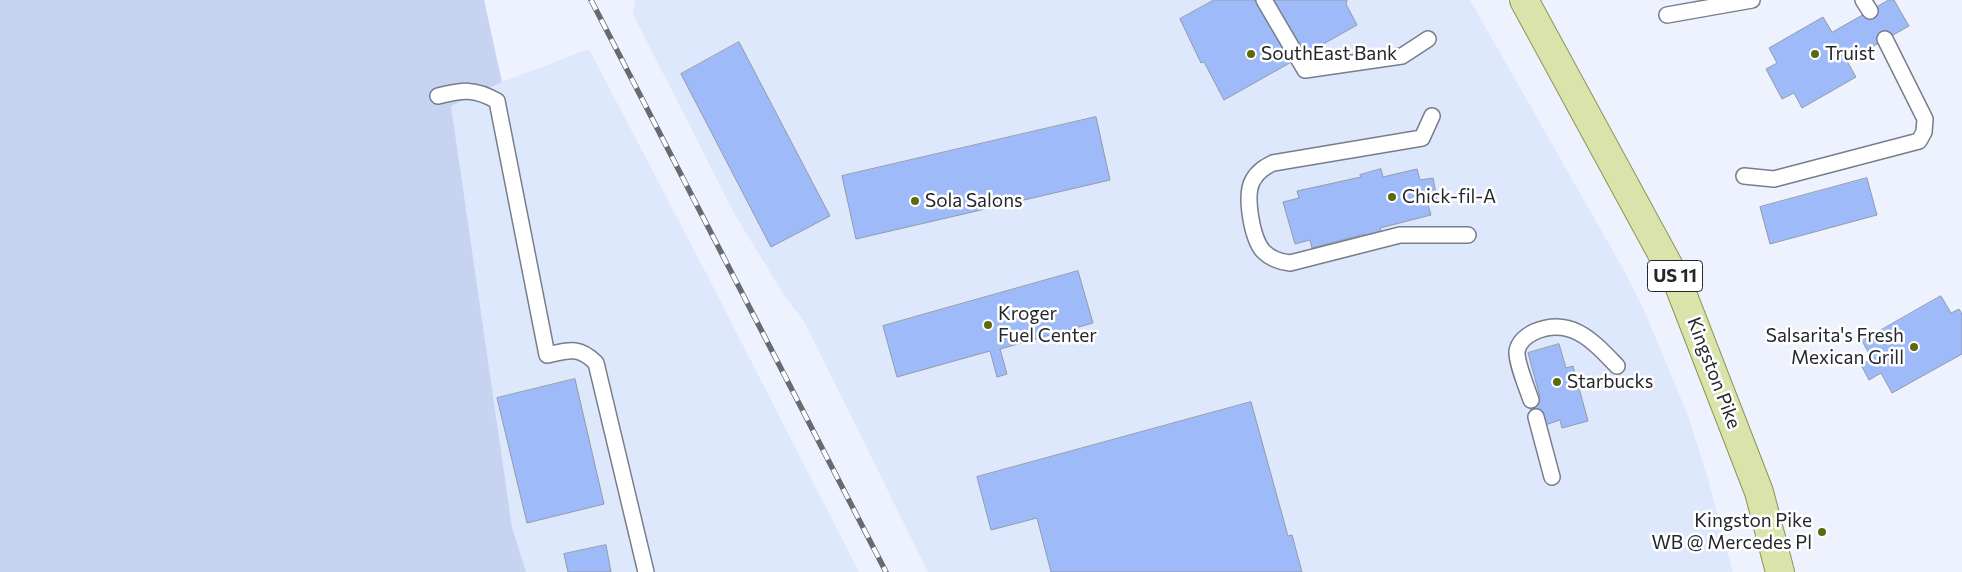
<!DOCTYPE html>
<html>
<head>
<meta charset="utf-8">
<style>
	body { margin:0 }
	canvas { display:block; background:#edf2fe }
</style>
</head>
<body>
<canvas width="1962" height="572"></canvas>
<script>
const g = document.querySelector('canvas').getContext('2d');
g.lineJoin = 'round';
function fillPath(path, color) { g.fillStyle = color; g.fill(path, 'evenodd'); }
function trace(path, color, width, dash) { g.strokeStyle = color; g.lineWidth = width; g.lineCap = dash ? 'butt' : 'round'; g.setLineDash(dash || []); g.stroke(path); }
function drawText(font, color, halo, rows, align = 'center') {
  g.font = font + ' Commissioner,sans-serif'; g.lineWidth = 5; g.setLineDash([]); g.textBaseline = 'middle'; g.strokeStyle = halo; g.fillStyle = color; for (const [text, x, y, turn = 0] of rows) {
    g.save(); g.translate(x, y); g.rotate((+turn || 0) * Math.PI / 180); g.textAlign = isNaN(turn) ? turn : align; if (halo) g.strokeText(text, 0, 0); g.fillText(text, 0, 0); g.restore();
  }
}
fillPath(new Path2D(`
	M635 0H1470L1625 272 1645 312 1687 413 1706 472 1733 572H928L805 323 784 295 735 215 633 14Z
	M589 49 705 271 859 572H526L512 527 450 106 502 82Z`), '#dee8fd');
fillPath(new Path2D(`
	M0 0H484L502 82 451 106 512 527 526 572H0Z`), '#c6d4f2');
const building = new Path2D(`
	M1214 0H1347L1346 4 1357 25 1224 100 1204 62 1201 63 1180 19Z
	M1889 0H1894L1909 26 1847 61 1856 77 1802 108 1794 93 1782 99 1766 69 1777 63 1769 48 1823 17 1832 32Z
	M739 42 830 216 771 247 681 74Z
	M1096 117 1110 180 856 239 842 176Z
	M1381 169 1383 177 1417 169 1420 180 1433 178 1437 198 1427 201 1431 215 1380 228 1381 231 1365 236V234L1312 248 1310 240 1295 244 1283 202 1299 198 1297 191 1361 177 1360 175Z
	M1867 178 1877 215 1770 244 1760 207Z
	M1078 271 1093 323 1000 349 1007 374 997 377 990 351 897 377 883 326Z
	M1941 296 1951 313 1959 309 1962 314V354L1892 393 1881 373 1869 380 1861 365 1872 359 1862 341Z
	M1559 344 1566 368 1573 366 1588 421 1562 428 1560 420 1545 425 1533 419 1528 400 1540 397 1528 353Z
	M575 379 604 504 527 523 497 398Z
	M1251 402 1288 536 1292 535 1302 572H1051L1037 518 991 530 977 477Z
	M606 545 611 572H568L564 554Z`);
fillPath(building, '#9ebaf8');
trace(building, '#949ba8', 1);
const lane = new Path2D(`
	M1264 0 1305 70 1402 56 1428 39
	M1863 0 1870 11
	M1667 15 1752 0
	M438 96C463 90 474 88 497 101L547 355C569 350 579 346 596 363L646 572
	M1432 116 1422 138 1273 163C1265 167 1258 171 1253 180 1244 195 1252 238 1263 251 1271 259 1279 262 1290 263L1400 235H1468
	M1744 176 1774 179 1919 141 1924 132 1925 119 1885 39
	M1531 400C1527 388 1516 362 1517 351 1519 341 1526 336 1534 332 1571 316 1593 341 1617 366
	M1536 417 1552 477`);
const primary = new Path2D(`
	M1524 0 1678 283 1759 492 1780 572`);
trace(lane, '#777d8a', 18);
trace(primary, '#8a9558', 30);
trace(lane, '#fff', 15);
trace(primary, '#dae3a9', 28);
const rail = new Path2D(`
	M591 0 886 572`);
trace(rail, '#666a71', 5.5);
trace(rail, '#fff', 4, [11]);
for (const [x, y, r, color] of [
	[1251,54,5,"#5e680d"],
	[1815,54,5,"#5e680d"],
	[1392,197,5,"#5e680d"],
	[915,201,5,"#5e680d"],
	[988,325,5,"#5e680d"],
	[1914,347,5,"#5e680d"],
	[1557,382,5,"#5e680d"],
	[1822,532,5,"#5e680d"]
]) { const dot = new Path2D(); dot.arc(x, y, r, 0, 2 * Math.PI); g.fillStyle = color; g.fill(dot); trace(dot, '#fff', 2); }
for (const [x, y, w] of [
	[1675,276,55]
]) { const box = new Path2D(); box.roundRect(x - w / 2, y - 15.5, w, 31, 4); g.fillStyle = '#fff'; g.fill(box); trace(box, '#24272c', 1); }
drawText('bold 18px', '#24272c', null, [
	["US 11",1675,276]
]);
drawText('19px', '#24272c', '#fff', [
	["SouthEast Bank",1261,54],
	["Truist",1825,54],
	["Chick-fil-A",1402,197],
	["Sola Salons",925,201],
	["Kroger",998,314],
	["Fuel Center",998,336],
	["Salsarita's Fresh",1904,336,"right"],
	["Mexican Grill",1904,358,"right"],
	["Starbucks",1567,382],
	["Kingston Pike",1812,521,"right"],
	["WB @ Mercedes Pl",1812,543,"right"]
], 'left');
drawText('19px', '#24272c', '#fff', [
	["Kingston Pike",1714,373,69]
]);
</script>
</body>
</html>
